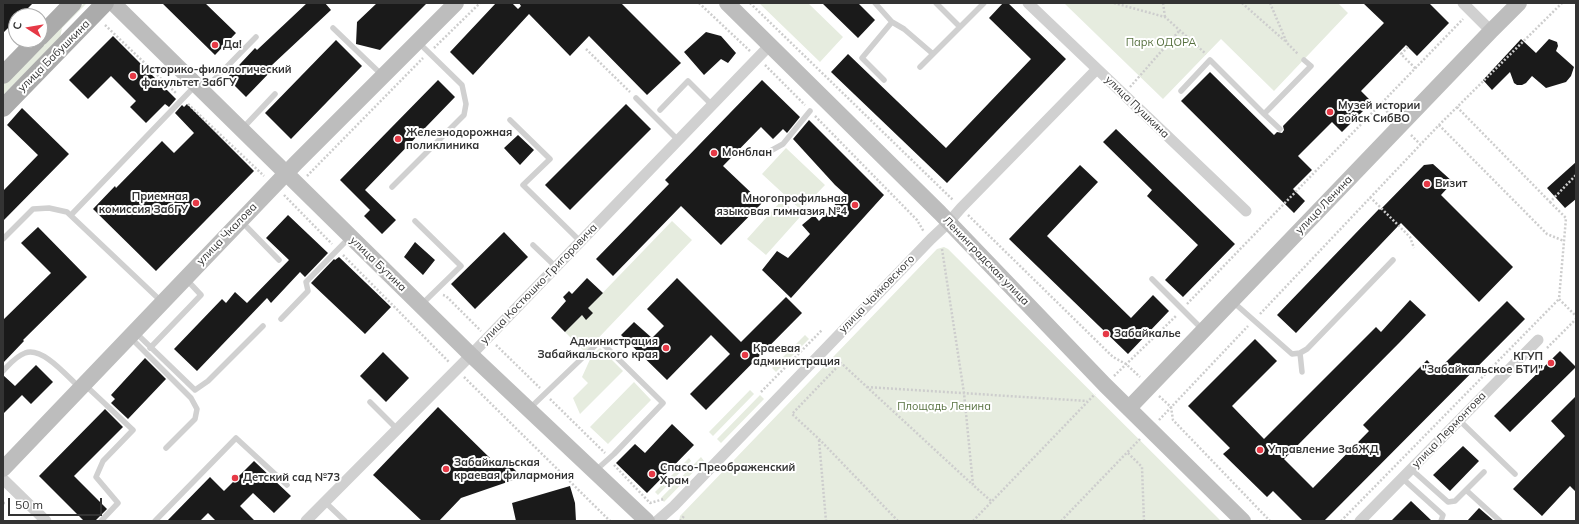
<!DOCTYPE html>
<html>
<head>
<meta charset="utf-8">
<style>
	body { margin:0 }
	#map { position:relative; width:1579px; height:524px; overflow:hidden; background:#fff; font-family:Mulish,sans-serif }
	canvas { display:block }
	.frame { position:absolute; inset:0; border:4px solid #333; pointer-events:none }
	.north { position:absolute; left:8px; top:8px; width:40px; height:40px; box-sizing:border-box; background:#fff; border:1px solid #adadad; border-radius:50%; rotate:282deg; font-size:11px; font-weight:700; line-height:16px; text-align:center; color:#333 }
	.north::after { content:''; display:block; margin:auto; width:14px; height:18px; background:#e63946; clip-path:polygon(50% 0,100% 100%,50% 72%,0 100%) }
	.scale { position:absolute; left:8px; top:498px; width:94px; height:18px; box-sizing:border-box; border:2px solid #333; border-top:0; padding-left:5px; font-size:12px; line-height:14px; white-space:nowrap; color:#333; -webkit-text-stroke:3px #fff; paint-order:stroke }
</style>
</head>
<body>
<div id="map">
<canvas width="1579" height="524"></canvas>
<div class="frame"></div>
<div class="north">С</div>
<div class="scale">50 m</div>
</div>
<script>
const g = document.querySelector('canvas').getContext('2d');
g.lineJoin = 'round';
function fillPath(path, color) { g.fillStyle = color; g.fill(path, 'evenodd'); }
function trace(path, color, width, dash) { g.strokeStyle = color; g.lineWidth = width; g.lineCap = dash ? 'butt' : 'round'; g.setLineDash(dash || []); g.stroke(path); }
function drawText(font, color, halo, rows, align = 'center') {
  g.font = font + ' Mulish,sans-serif'; g.lineWidth = 4; g.setLineDash([]); g.textBaseline = 'middle'; g.strokeStyle = halo; g.fillStyle = color; for (const [text, x, y, turn = 0] of rows) {
    g.save(); g.translate(x, y); g.rotate((+turn || 0) * Math.PI / 180); g.textAlign = isNaN(turn) ? turn : align; if (halo) g.strokeText(text, 0, 0); g.fillText(text, 0, 0); g.restore();
  }
}
fillPath(new Path2D(`
	M84 3 86 4 62 28 60 38 3 95V85Z
	M759 3H808L843 37 820 62Z
	M1064 3H1338L1348 13 1274 91 1221 39 1163 99Z
	M786 148 825 185 801 210 762 174Z
	M782 200 800 217 766 255 747 239Z
	M672 221 692 240 585 352 565 332 582 315 586 319 588 308Z
	M944 247 948 249 1221 521H679L680 516 937 249Z
	M805 335 809 339 776 372 772 368Z
	M600 348 623 371 580 414 573 398 588 383 582 377 592 355Z
	M634 382 651 400 608 444 590 427Z
	M750 390 754 394 713 436 709 432Z
	M760 395 764 399 721 443 717 439Z
	M701 457 704 461 664 502 661 498Z
	M689 458 691 461 658 495 655 492Z`), '#e6ecdf');
fillPath(new Path2D(`
	M3 3H33L20 16H16V20L3 33Z
	M162 3H205L236 33 215 55Z
	M307 3H325L331 10 272 65 274 68 246 97 227 78 255 48 257 50Z
	M377 3H427L380 50 356 44 357 22Z
	M496 3H512L518 9 521 6 519 3H621L681 63 647 95 589 36 570 56 529 14 473 75 450 52Z
	M822 3H858L875 20 858 38Z
	M1003 3H1008L1066 59 947 183 831 72 848 54 946 148 1031 59 989 18Z
	M1363 3H1429L1449 23 1417 56 1406 45 1361 91 1372 102 1342 132 1332 122 1298 156 1312 170 1293 189 1305 201 1294 213 1181 101 1210 72 1274 135 1277 132 1282 133 1284 130 1283 126 1384 23Z
	M706 32 721 36 736 53 728 63 721 59 704 75 684 52Z
	M113 36 176 99 169 107 165 104 146 123 130 107 136 101 111 76 88 99 69 80Z
	M1521 39 1536 53 1549 39 1557 42 1558 46 1556 51 1574 67 1571 76 1566 82 1546 88 1532 76 1526 83 1522 85H1517L1514 83 1510 72 1492 90 1483 80Z
	M336 40 362 66 291 139 265 113Z
	M438 80 455 97 365 190 396 220 382 234 364 216 370 210 340 180Z
	M762 80 800 117 787 133 783 129 773 139 761 127 723 166 762 203 721 245 681 206 613 276 596 259 669 184 665 180Z
	M187 104 254 171 156 271 93 209 115 186 116 188 162 141 174 153 194 133 175 113 182 105 184 107Z
	M626 104 651 129 570 210 545 185Z
	M22 108 69 154 3 221V191L38 155 7 125Z
	M809 120 884 195 791 298 762 270 777 251 788 258 810 234 802 225 814 215 819 221 845 194 835 185 793 139Z
	M1116 129 1235 244 1183 297 1165 280 1198 245 1147 196 1152 190 1103 142Z
	M518 135 534 150 520 165 504 148Z
	M1576 162V199L1565 208 1547 188Z
	M1433 164 1453 182 1441 195 1513 267 1479 302 1401 223 1296 333 1277 315 1379 209 1380 210 1424 165Z
	M1080 165 1098 182 1047 236 1131 318 1153 295 1169 311 1128 354 1009 239Z
	M288 215 328 253 305 277 300 272 271 303 267 298 197 371 174 349 222 299 226 303 235 292 247 303 289 260 266 238Z
	M38 227 87 277 23 340 24 341 3 363V320L51 273 21 243Z
	M504 232 528 257 475 309 451 284Z
	M415 242 435 260 423 275 404 257Z
	M339 257 391 307 365 334 311 283 334 259 335 260Z
	M587 278 603 293 588 308 593 313 586 320 582 315 565 332 551 318 566 301 563 297 569 291 572 294Z
	M677 278 741 342 786 297 802 313 706 410 690 394 730 354 711 335 667 380 621 335 634 322 652 338 664 326 647 309Z
	M1410 300 1426 315 1400 342 1284 459 1313 488 1369 431 1363 425 1427 360 1437 371 1507 301 1525 319 1324 521H1303L1273 491 1267 497 1223 454 1230 448 1188 406 1255 339 1277 361 1232 406 1264 439 1376 327 1381 332Z
	M1560 351 1576 367 1510 432 1494 416Z
	M383 352 409 378 386 402 360 376Z
	M145 358 166 379 128 419 111 403 115 399 111 395Z
	M36 365 53 382 31 404 22 395 3 414V375L15 386Z
	M1576 396V492L1570 486 1542 516 1513 489 1565 436 1551 421Z
	M438 407 493 461 507 462 522 477 461 498 439 521H422L373 475Z
	M105 409 123 427 74 476 107 509 95 521H84L39 476Z
	M672 424 694 445 647 493 616 463 635 444 645 453Z
	M1463 446 1479 461 1450 491 1433 475Z
	M254 461 291 496 274 513 253 493 240 506 255 521H216L208 513 200 521H167L210 477 224 491Z
	M570 486 575 503 576 521H516L512 503Z
	M1411 501 1432 521H1391Z
	M1479 508 1494 521H1467Z`), '#1a1a1a');
trace(new Path2D(`
	M699 3 750 51
	M750 3 953 200
	M1114 3 1165 17 1206 54
	M1163 3 1165 17
	M1242 3 1285 41
	M1270 3 1287 43 1298 54
	M105 25 177 94
	M1408 47 1401 54 1416 69
	M434 48 480 3
	M586 49 630 92
	M765 65 805 105
	M1130 87 1180 30
	M188 104 264 176
	M1381 105 1391 116
	M1457 107 1550 202 1576 175
	M815 116 917 220 924 232
	M1439 125 1547 234 1564 241
	M1411 135 1420 144
	M307 176 423 58
	M284 195 332 244
	M1370 197 1410 237 1414 248
	M1550 202 1566 218 1559 299 1576 316
	M968 215 1113 357 1126 364 1140 377
	M942 249 964 393 973 485 991 501
	M343 255 449 362
	M443 295 446 296 481 331
	M1187 304 1463 19
	M1260 314 1439 125 1562 3
	M496 345 540 388
	M1547 348 1576 319
	M1114 376 1177 315
	M464 377 610 521
	M867 387 1087 401
	M761 392 822 330
	M1159 396 1171 407 1173 420 1270 521
	M550 399 605 453
	M1159 420 1248 326
	M819 440 826 521
	M1128 453 1142 467 1144 521
	M614 465 650 503 664 499
	M3 503H6
	M680 521 684 516
	M898 521 819 439 792 414 841 363 973 485
	M973 521 1095 394
	M1061 521 1140 439
	M1341 521 1559 299`), '#cdcdcd', 2.5, [2, 2]);
trace(new Path2D(`
	M875 3 892 22 862 58 884 80
	M936 3 960 27
	M892 22 904 29 933 54
	M333 28 382 75
	M920 67 984 3
	M204 90 256 37
	M1181 91 1210 60 1264 114
	M636 98 678 140
	M660 110 688 81 712 105
	M510 120 550 159 523 185 580 241
	M243 128 275 94
	M1280 129 1264 114 1311 66 1304 60
	M763 155 783 144 810 111
	M392 187 464 115 466 104 462 85 418 42
	M71 215 195 86
	M415 221 461 266 421 305
	M242 222 279 260
	M3 239 33 209 49 208 67 212 162 302
	M533 245 556 267
	M1152 279 1203 330
	M1232 301 1292 354 1300 353 1307 349 1393 260
	M281 319 308 291 306 282 350 237
	M136 333 195 390 208 381 263 326
	M131 338 191 398 197 409 195 419 166 448
	M150 348 201 295 186 279
	M1300 353 1302 372
	M3 371C10 364 16 356 25 353 42 346 67 376 79 387
	M85 385 133 430 103 461 96 477 118 503 101 521
	M370 402 397 429
	M530 408 600 341 663 403 614 454 595 471
	M1459 420 1515 474
	M1411 469 1448 502 1455 501 1484 472
	M1402 478 1443 515 1441 521
	M1466 490 1500 521
	M325 502 345 521
	M155 521 236 438 287 485`), '#d0d0d0', 5.5);
trace(new Path2D(`
	M1028 3 1246 211
	M1463 3 1491 31
	M3 479 46 521
	M306 521 471 355 771 44
	M657 521 674 506 931 239 948 223 961 208 1097 69
	M1360 521 1538 340`), '#d0d0d0', 11);
trace(new Path2D(`
	M113 3 471 355 647 521
	M727 3 940 213 1105 385 1243 521
	M1129 408 1491 31 1519 3
	M3 469 296 163 456 3`), '#bdbdbd', 16);
trace(new Path2D(`
	M40 37 73 3
	M3 75 37 40
	M3 108 105 3`), '#ababab', 18);
for (const [x, y, r, color] of [
	[215,45,4,"#e63946"],
	[133,76,4,"#e63946"],
	[1330,112,4,"#e63946"],
	[398,139,4,"#e63946"],
	[714,153,4,"#e63946"],
	[1427,184,4,"#e63946"],
	[196,203,4,"#e63946"],
	[855,205,4,"#e63946"],
	[1106,334,4,"#e63946"],
	[666,348,4,"#e63946"],
	[745,355,4,"#e63946"],
	[1551,363,4,"#e63946"],
	[1260,450,4,"#e63946"],
	[446,469,4,"#e63946"],
	[652,474,4,"#e63946"],
	[235,478,4,"#e63946"]
]) { const dot = new Path2D(); dot.arc(x, y, r, 0, 2 * Math.PI); g.fillStyle = color; g.fill(dot); trace(dot, '#fff', 1.5); }
drawText('11px', '#56703f', '#fff', [
	["Парк ОДОРА",1161,43],
	["Площадь Ленина",944,407]
]);
drawText('bold 11px', '#333', '#fff', [
	["Да!",223,45],
	["Историко-филологический",141,70],
	["факультет ЗабГУ",141,83],
	["Музей истории",1338,106],
	["войск СибВО",1338,119],
	["Железнодорожная",406,133],
	["поликлиника",406,146],
	["Монблан",722,153],
	["Визит",1435,184],
	["Приемная",188,197,"right"],
	["комиссия ЗабГУ",188,210,"right"],
	["Многопрофильная",847,199,"right"],
	["языковая гимназия №4",847,212,"right"],
	["Забайкалье",1114,334],
	["Администрация",658,342,"right"],
	["Забайкальского края",658,355,"right"],
	["Краевая",753,349],
	["администрация",753,362],
	["КГУП",1543,357,"right"],
	["\"Забайкальское БТИ\"",1543,370,"right"],
	["Управление ЗабЖД",1268,450],
	["Забайкальская",454,463],
	["краевая филармония",454,476],
	["Спасо-Преображенский",660,468],
	["Храм",660,481],
	["Детский сад №73",243,478]
], 'left');
drawText('11px', '#333', '#fff', [
	["улица Бабушкина",54,56,-45],
	["улица Пушкина",1137,107,44],
	["улица Ленина",1324,205,-46],
	["улица Чкалова",227,234,-46],
	["Ленинградская улица",986,261,46],
	["улица Бутина",378,264,44],
	["улица Костюшко-Григоровича",539,284,-46],
	["улица Чайковского",877,294,-46],
	["улица Лермонтова",1449,430,-46]
]);
</script>
</body>
</html>
